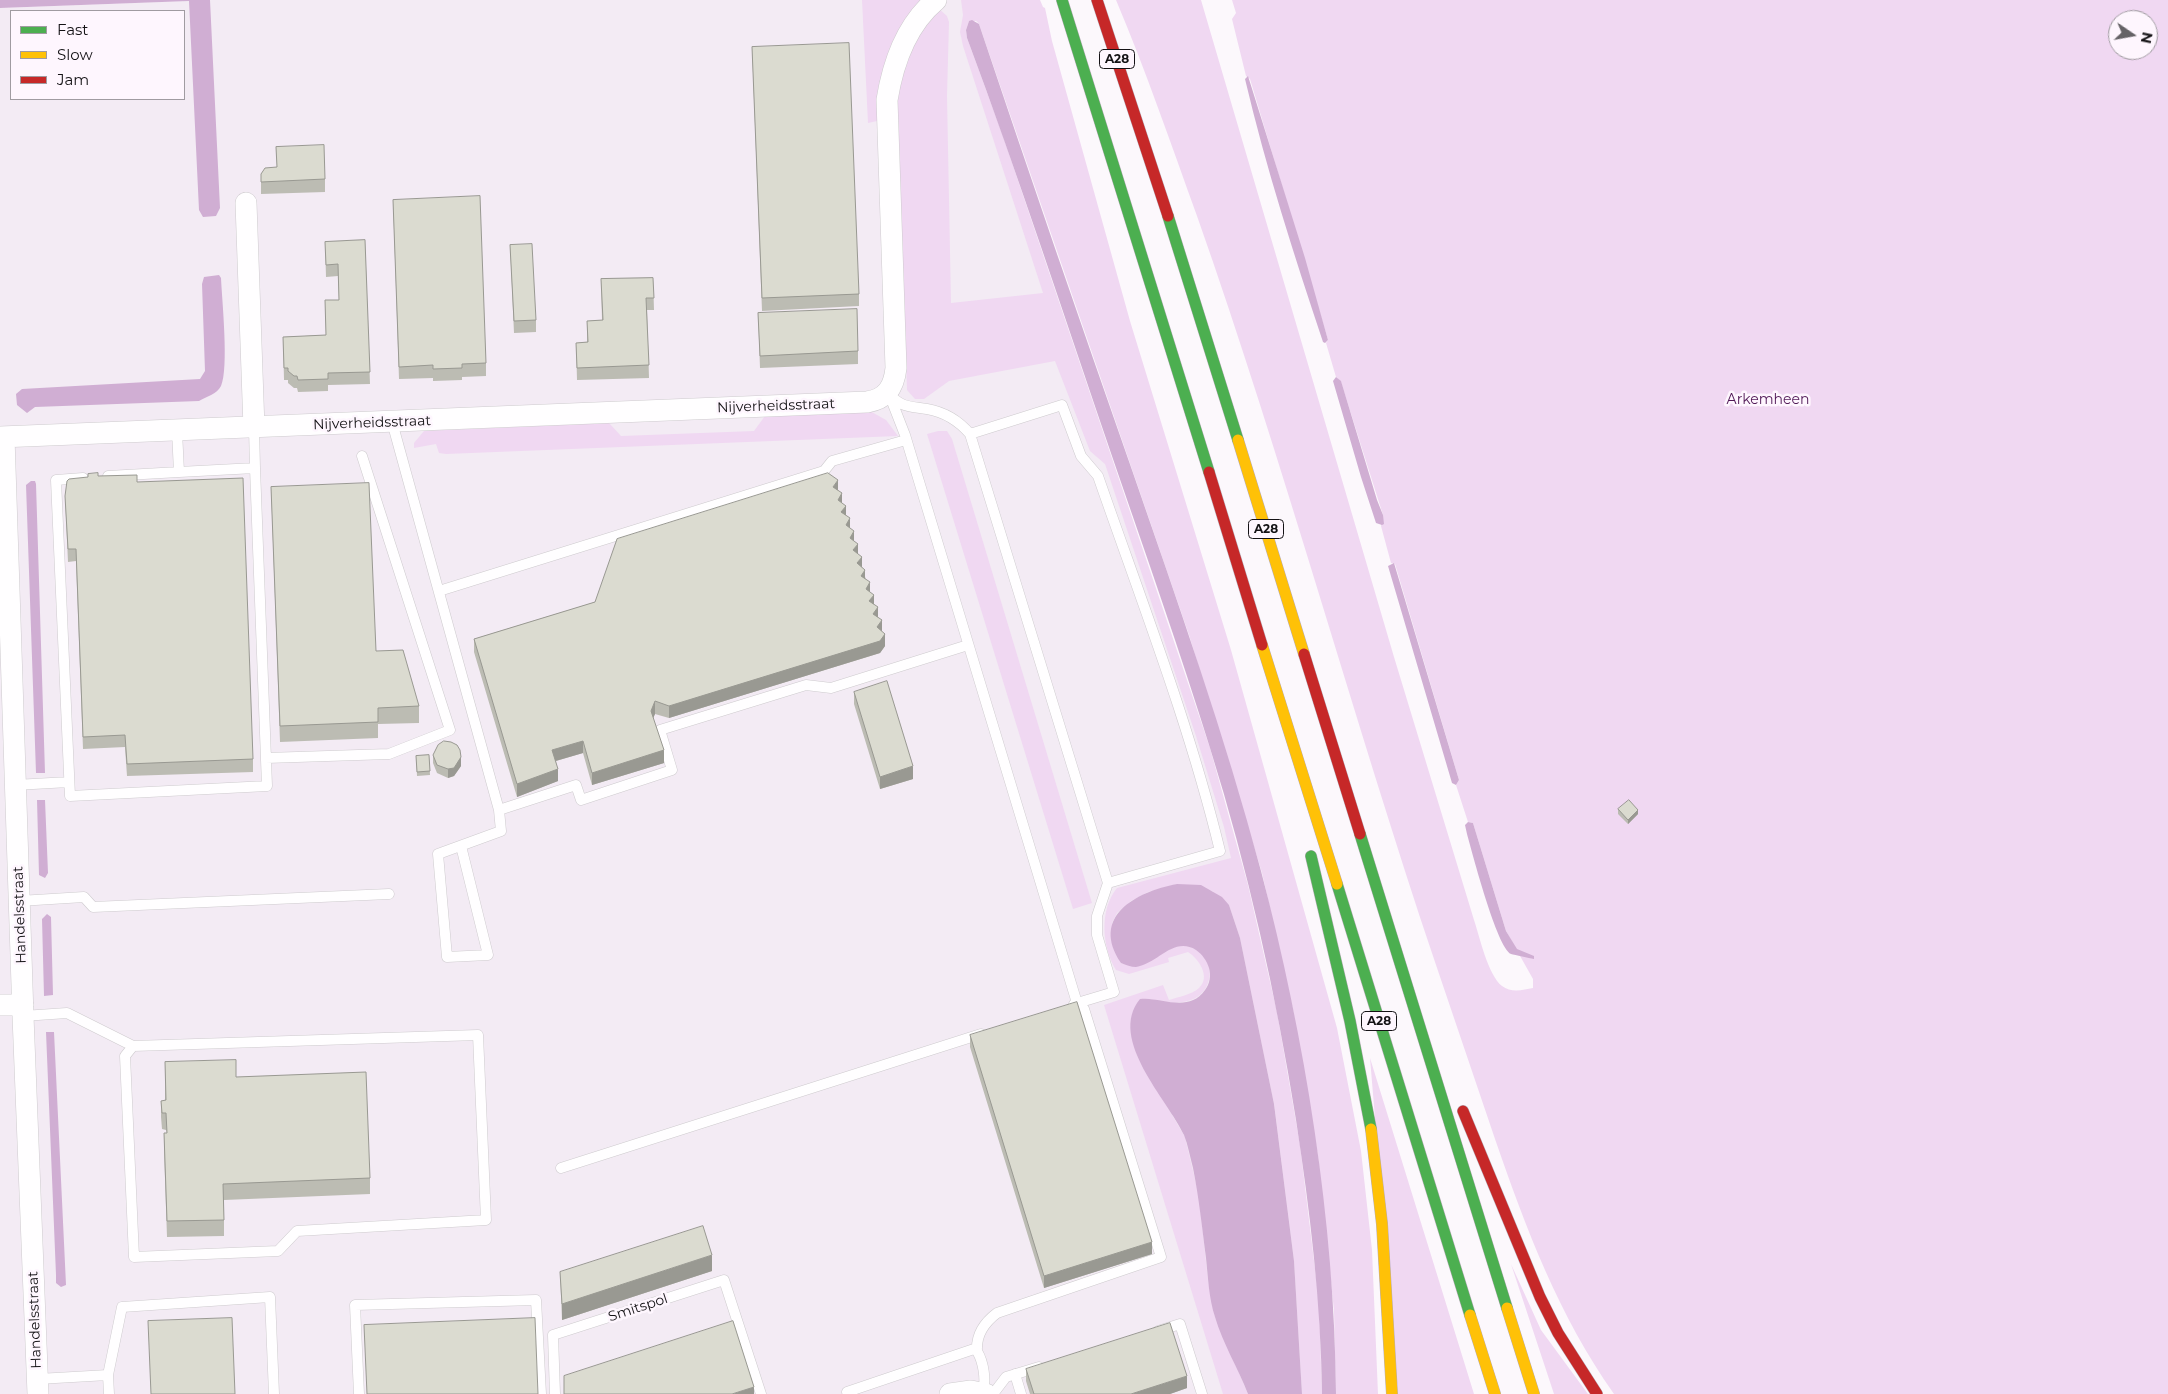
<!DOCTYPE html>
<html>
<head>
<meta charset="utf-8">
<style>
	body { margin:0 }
	#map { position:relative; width:2168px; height:1394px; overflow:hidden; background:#fcf8fc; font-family:Montserrat,sans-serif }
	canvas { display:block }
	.legend { position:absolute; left:10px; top:10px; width:175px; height:90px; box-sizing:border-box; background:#fef6fe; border:1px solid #a09ba1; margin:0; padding:6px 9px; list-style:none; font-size:15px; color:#141215 }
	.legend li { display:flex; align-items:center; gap:10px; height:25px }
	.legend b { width:25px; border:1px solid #a09ba1 }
	.north { position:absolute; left:2108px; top:10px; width:50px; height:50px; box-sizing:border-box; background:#fef6fe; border:1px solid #a09ba1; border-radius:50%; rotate:102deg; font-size:14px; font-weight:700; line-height:20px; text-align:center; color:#141215 }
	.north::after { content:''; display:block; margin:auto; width:18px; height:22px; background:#656266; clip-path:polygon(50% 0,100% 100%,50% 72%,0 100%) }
</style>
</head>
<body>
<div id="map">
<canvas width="2168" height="1394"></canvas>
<ul class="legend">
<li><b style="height:6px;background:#4caf50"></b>Fast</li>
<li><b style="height:6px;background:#ffc107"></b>Slow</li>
<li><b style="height:6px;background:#c62828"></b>Jam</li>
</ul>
<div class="north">N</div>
</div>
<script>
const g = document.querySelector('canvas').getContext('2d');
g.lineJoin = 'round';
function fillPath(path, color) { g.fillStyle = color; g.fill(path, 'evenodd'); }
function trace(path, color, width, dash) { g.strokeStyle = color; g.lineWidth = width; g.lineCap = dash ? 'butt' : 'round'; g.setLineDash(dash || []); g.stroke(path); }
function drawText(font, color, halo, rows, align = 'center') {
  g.font = font + ' Montserrat,sans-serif'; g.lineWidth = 5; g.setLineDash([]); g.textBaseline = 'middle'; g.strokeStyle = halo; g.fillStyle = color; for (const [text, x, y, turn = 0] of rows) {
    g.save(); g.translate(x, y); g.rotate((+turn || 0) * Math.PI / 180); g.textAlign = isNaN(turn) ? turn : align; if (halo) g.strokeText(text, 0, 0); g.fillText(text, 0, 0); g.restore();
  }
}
fillPath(new Path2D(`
	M212 0H961L968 17 961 36 1215 783 1251 925 1312 1394H0V8ZM11 11H184V99H11Z`), '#f3ebf4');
fillPath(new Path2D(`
	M862 0H927L877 121 868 123Z
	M961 0H1040L1043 7 1045 8 1052 41 1130 321 1231 650 1337 1028 1361 1151 1372 1250 1378 1394H1336L1334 1311 1318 1156 1293 1010 1262 873 1189 635 979 24 976 21H969L966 30 967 38 1003 136 1210 748 1248 885 1277 1012 1300 1145 1319 1302 1322 1394H1302L1294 1261 1274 1104 1240 938 1229 905 1212 891 1177 884 1148 892 1131 901 1117 913 1112 923 1121 963C1152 976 1168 934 1195 949 1217 961 1213 993 1191 1000 1176 1005 1164 1002 1149 999L1132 1034 1137 1055 1185 1137 1199 1196 1208 1280 1215 1317 1248 1394H1223L1104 1005 1163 985 1169 1000C1178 997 1191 995 1199 988 1211 977 1199 959 1188 952L1168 958 1169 962 1129 974 1116 970C1102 947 1099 910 1117 888L1231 858 1224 827 1196 736 1105 464 1090 451 1055 361 949 381 924 399H915L907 390 897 94 899 83 918 33 939 9 947 16 949 22 947 96 951 303 1043 293 963 46 960 32 963 15Z
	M1116 0H1201L1394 657 1474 920C1480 938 1488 975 1502 986 1511 993 1523 990 1533 988V979L1506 931 1473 823 1468 822 1456 785 1459 780 1395 564 1391 563 1381 526 1383 515 1341 382 1336 377 1326 343 1328 340 1250 79 1246 76 1232 19 1236 13 1232 0H2168V1394H1614C1559 1316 1526 1229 1495 1139 1475 1080 1455 1021 1435 962 1352 715 1284 463 1197 216 1171 144 1146 71 1116 0ZM2118 20H2148V50H2118Z
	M870 411 886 420 898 436 446 454 439 453 436 444 414 448V443L424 431 609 423 621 436 754 431 765 416Z
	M938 431H947L952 439 1092 903 1073 909 927 434Z
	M1370 1058 1474 1394H1398Z
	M1511 1264 1541 1330 1588 1394H1554Z`), '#f0d8f2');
fillPath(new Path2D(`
	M0 0H212H210L220 208 216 216 203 217 199 210 189 1 0 8Z
	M972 20 979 24C1029 173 1080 322 1132 470 1178 603 1225 736 1261 871 1305 1038 1335 1222 1336 1394H1322C1321 1302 1310 1211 1296 1120 1276 994 1248 869 1210 748 1180 651 1146 555 1113 459 1065 319 1019 177 967 38L966 30 969 21Z
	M1248 76 1305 258 1328 340 1325 343 1323 342C1294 255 1266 168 1245 79Z
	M219 275 221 278C222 301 229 368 221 386 217 394 206 397 199 401L35 407 27 413 17 405 16 394 22 389 200 379 205 371 202 284 204 277Z
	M1336 377 1341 381 1377 500 1383 515 1384 524 1382 525 1376 523 1361 477 1333 381Z
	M31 481H35L36 484 45 773H36L26 485Z
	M1394 563 1459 780 1456 785 1452 783 1388 566Z
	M37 800H45L48 873 45 878 39 875Z
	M1468 822 1473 823 1506 931 1517 949 1534 956V959C1529 958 1515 955 1511 954 1497 948 1472 852 1467 834L1465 825Z
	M1177 884 1201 885 1222 897 1229 905 1240 938 1274 1104 1294 1261 1302 1394H1248C1238 1368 1223 1344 1215 1317 1209 1299 1208 1277 1206 1258 1202 1227 1199 1198 1193 1168 1190 1157 1188 1145 1184 1135 1168 1100 1107 1039 1140 999 1160 996 1188 1014 1205 990 1210 984 1211 975 1209 968 1207 961 1202 954 1196 950 1173 936 1158 964 1136 967 1131 967 1126 965 1121 963 1090 917 1135 892 1177 884Z
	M47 914 51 917 53 995 44 996 42 919Z
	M46 1032H54L66 1285 61 1287 56 1283V1275Z`), '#d0aed3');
const lane = new Path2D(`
	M888 393C902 408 908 406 927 409 944 412 959 421 970 434L1062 405 1081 456 1098 476C1141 600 1189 723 1220 851L1108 883 970 434
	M891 399 905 435 1077 1003 1084 1009 1161 1257 997 1313C985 1322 976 1335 977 1351
	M392 422 499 810 501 831 438 854 447 957 488 955 461 846
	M177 431 179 472 255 468 254 428
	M108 476 179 472
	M83 478 56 480 70 796 267 786 255 468
	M439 591 824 471 832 461 906 440
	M266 758 389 754 450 730 362 456
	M15 785 69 782
	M499 810 576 785 581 800 672 770 660 730 806 685 831 688 968 645
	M19 901 84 897 93 907 389 894
	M1074 1004 1114 992 1097 935V916L1108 883
	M23 1016 67 1013 133 1046 478 1035 486 1220 297 1231 278 1251 134 1257 125 1056 133 1046
	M561 1168 981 1034
	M1158 1331 1180 1324 1202 1394
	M1015 1374 1021 1394
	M38 1379 108 1375
	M109 1394 108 1375 122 1307 270 1297 274 1394
	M359 1394 355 1305 536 1300 541 1394
	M555 1394 553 1335 724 1280 761 1394
	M848 1394 847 1392 974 1349 977 1351C984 1363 986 1380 983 1393
	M993 1394 1006 1377 1039 1367`);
const street = new Path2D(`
	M246 203 254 428
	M0 437 867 402C887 399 894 387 896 368L887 100C893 63 906 25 936 0
	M4 437 23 1016 38 1394
	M0 1005H23
	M950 1394 971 1391 986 1394`);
const fast = new Path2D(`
	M1062 0 1209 472
	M1168 216 1238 440
	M1360 834 1507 1308
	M1311 856 1350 1021 1371 1129
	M1337 884 1470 1315`);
const slow = new Path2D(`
	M1238 440 1304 654
	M1262 645 1337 884
	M1371 1129 1382 1224 1392 1394
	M1507 1308 1534 1394
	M1470 1315 1495 1394`);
const jam = new Path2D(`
	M1097 0 1168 216
	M1209 472 1262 645
	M1304 654 1360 834
	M1463 1111 1540 1297 1558 1333 1597 1394`);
trace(lane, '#cecbce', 11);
trace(street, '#cecbce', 22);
trace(fast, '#b7adb8', 12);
trace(slow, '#b7adb8', 12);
trace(jam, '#b7adb8', 12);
trace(lane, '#fffeff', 10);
trace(street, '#fffeff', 21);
trace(fast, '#4caf50', 11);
trace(slow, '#ffc107', 11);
trace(jam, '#c62828', 11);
fillPath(new Path2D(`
	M752 47 859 294V306L762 311Z
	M276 147 325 179V192L261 194V174L277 167Z
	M393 200 486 363V376L462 377V380L433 381V378L399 379Z
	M365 240 370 384 328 385V391L298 392 297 388H294L288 383V380H284L283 337 326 335 325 300H339L338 276 326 277 325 242Z
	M510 245 536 320V332L514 333Z
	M653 278 654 310H647L649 378 577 380 576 343 587 342V321L602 320 601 279Z
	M758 313 858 351V364L760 368Z
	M98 476 137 482 253 759V772L127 776 125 747 83 749 76 561 68 562 65 496Z
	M271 487 376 651 419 706V723L378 724V738L280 742Z
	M838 490 882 631 885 646 880 653 669 718 655 714 653 718 664 763 592 785 583 753 556 761 558 781 517 797 474 652V639L595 602Z
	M854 692 913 779 880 789 854 704Z
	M429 755 430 775 417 776 416 756Z
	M433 755 461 766 454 776 448 778 437 773 433 763Z
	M1618 809 1638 814 1628 824 1618 814Z
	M970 1035 1152 1254 1044 1288 970 1047Z
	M165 1062 236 1077 370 1178V1194L224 1200V1236L167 1237 164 1149V1133H167L166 1130 162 1129 161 1117V1101L165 1100Z
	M712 1271 562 1320 560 1272Z
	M1026 1369 1187 1388 1170 1394H1030L1026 1381Z`), '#bcbcb3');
fillPath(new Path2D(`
	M838 480V493L833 487Z
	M842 493V505L838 500Z
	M846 506V518L841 512Z
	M850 518V531L846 525Z
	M854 531V543L850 538Z
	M858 544V556L853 550Z
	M862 557V569L857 563Z
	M865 570V582L861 576Z
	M870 582V594L866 589Z
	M874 595V607L869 601Z
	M878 607V620L873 614Z
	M882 620V632L877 627Z
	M885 634V646L880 653 669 718V706Z
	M655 701V714L651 723V711Z
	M583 741V753L552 762V750Z
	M664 750V763L592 785V773Z
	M461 757V766L454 776 448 778V769Z
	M913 766V779L880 789V777Z
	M558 769V781L517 797V784Z
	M1638 810V814L1628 824V820Z
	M1152 1242V1254L1044 1288V1276Z
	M712 1255V1271L562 1320V1304Z
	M1187 1376V1388L1170 1394H1131Z
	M754 1387V1394H732Z`), '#999992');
const building = new Path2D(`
	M849 43 859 294 762 298 752 47Z
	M324 145 325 179 261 182V174L265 168 277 167 276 147Z
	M480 196 486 363 462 364V368L433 369V365L399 367 393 200Z
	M365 240 370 372 328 373V379L298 380 297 376H294L288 371V368H284L283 337 326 335 325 300H339L338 264 326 265 325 242Z
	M532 244 536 320 514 321 510 245Z
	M653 278 654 298H646L649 365 577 368 576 343 588 342 587 321 603 320 601 279Z
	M857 309 858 351 760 356 758 313Z
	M98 473V476L137 475V482L243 478 253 759 127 764 125 735 83 737 76 549H68L65 496 67 481 69 479 88 477V474Z
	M828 473 838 480 833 487 842 493 838 500 846 506 841 512 850 518 846 525 854 531 850 538 858 544 853 550 862 557 857 563 865 570 861 576 870 582 866 589 874 595 869 601 878 607 873 614 882 620 877 627 885 634 880 641 669 706 655 701 651 711 664 750 592 773 583 741 552 750 558 769 517 784 474 639 595 602 617 539Z
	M369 483 376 651 403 650 419 706 378 708V722L280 726 271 487Z
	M887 681 913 766 880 777 854 692Z
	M444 741 451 742 457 745 460 750 461 757 454 768 448 769 437 765 433 755 438 745Z
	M429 755 430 771 417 772 416 756Z
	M1629 800 1638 810 1628 820 1618 809Z
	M1077 1002 1152 1242 1044 1276 970 1035Z
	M236 1060V1077L366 1072 370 1178 223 1184 224 1220 167 1221 164 1133H167L166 1113H162L161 1101 166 1100 165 1062Z
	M703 1226 712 1255 562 1304 560 1272Z
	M232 1318 235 1394H151L148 1321Z
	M535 1318 538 1394H367L364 1325Z
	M733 1321 754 1387 732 1394H564V1376Z
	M1170 1323 1187 1376 1131 1394H1034L1026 1369Z`);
fillPath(building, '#dbdbd0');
trace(building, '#999992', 1);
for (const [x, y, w] of [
	[1117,59,35],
	[1266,529,35],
	[1379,1021,35]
]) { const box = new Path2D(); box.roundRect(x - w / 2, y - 9.5, w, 19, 4); g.fillStyle = '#fef6fe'; g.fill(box); trace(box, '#141215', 1); }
drawText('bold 12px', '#141215', null, [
	["A28",1117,59],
	["A28",1266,529],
	["A28",1379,1021]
]);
drawText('14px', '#501856', '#fef6fe', [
	["Arkemheen",1768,400]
]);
drawText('14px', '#141215', '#fef6fe', [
	["Nijverheidsstraat",776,406,-2],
	["Nijverheidsstraat",372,423,-2],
	["Handelsstraat",20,915,-92],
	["Smitspol",638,1308,-18],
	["Handelsstraat",35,1320,-92]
]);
</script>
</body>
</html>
